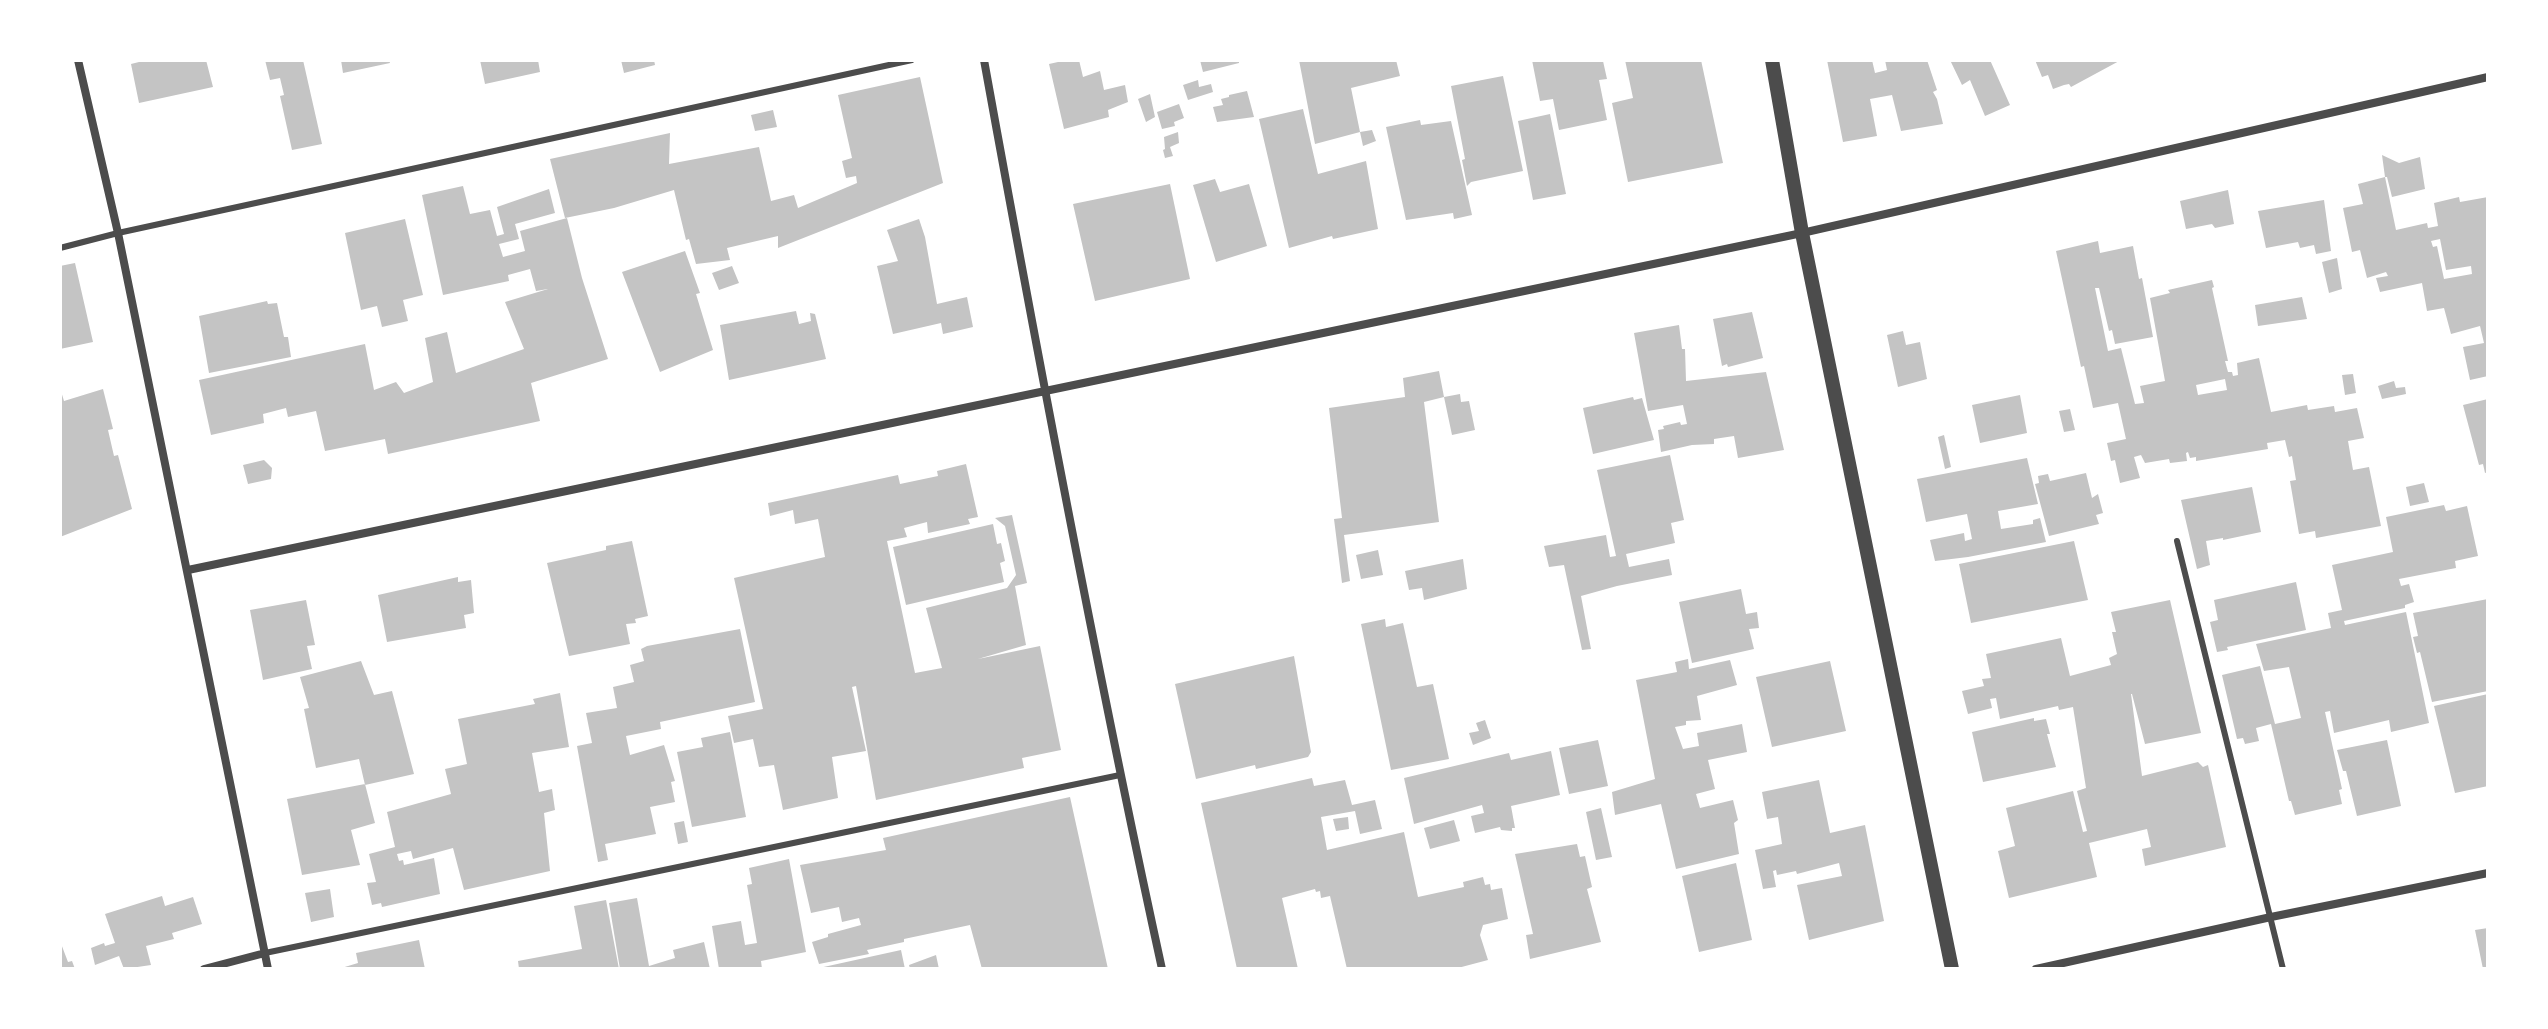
<!DOCTYPE html>
<html>
<head>
<meta charset="utf-8">
<style>
	body { margin:0 }
	#map { position:relative; width:2548px; height:1029px; overflow:hidden; background:#fff; font-family:Signika,sans-serif }
	canvas { display:block }
	.frame { position:absolute; inset:0; border:62px solid #fff; pointer-events:none }
</style>
</head>
<body>
<div id="map">
<canvas width="2548" height="1029"></canvas>
<div class="frame"></div>
</div>
<script>
const g = document.querySelector('canvas').getContext('2d');
g.lineJoin = 'round';
function fillPath(path, color) { g.fillStyle = color; g.fill(path, 'evenodd'); }
function trace(path, color, width, dash) { g.strokeStyle = color; g.lineWidth = width; g.lineCap = dash ? 'butt' : 'round'; g.setLineDash(dash || []); g.stroke(path); }
fillPath(new Path2D(`
	M147 60H206L213 87 139 103 131 64Z
	M265 60H303L322 144 292 150 280 96 284 95 280 78 270 80Z
	M341 60H389L390 63 343 73Z
	M480 60H538L540 72 485 84Z
	M621 60H654L655 65 624 73Z
	M1067 60H1079L1083 77 1100 71 1104 90 1125 85 1128 102 1108 110 1109 117 1064 129 1049 64Z
	M1200 60H1239V63L1203 72Z
	M1299 60H1396L1400 76 1351 88 1360 132 1315 144Z
	M1532 60 1603 61 1607 79 1599 80 1607 120 1559 130 1553 99 1540 101Z
	M1625 60H1701L1723 163 1628 182 1612 103 1633 98Z
	M1827 60H1872L1875 73 1887 70 1885 60H1927L1937 90 1933 92 1937 99 1943 124 1901 131 1892 95 1870 99 1877 136 1843 142Z
	M1950 60H1990L2010 105 1985 116 1970 80 1962 85Z
	M2035 60H2121L2071 87 2069 84 2064 85 2053 89 2048 75 2042 77Z
	M1503 76 1523 171 1471 182 1467 186 1462 160 1465 159 1451 86Z
	M920 77 943 183 778 248V236L727 248 730 260 696 264 689 239 686 240 674 190 614 208 565 218 550 159 670 133 669 164 759 147 771 201 794 195 798 208 857 183 856 176 846 178 842 161 852 158 838 95Z
	M1198 80 1199 87 1211 84 1213 92 1188 100 1183 85Z
	M1247 91 1254 117 1217 122 1213 107 1223 105 1221 99 1229 97V95Z
	M1150 94 1155 117 1146 122 1138 99Z
	M1179 104 1184 118 1174 122 1175 126 1162 129 1157 112Z
	M1303 109 1318 174 1366 161 1378 229 1333 239 1332 236 1289 248 1259 119Z
	M773 110 777 127 755 131 751 115Z
	M1550 114 1566 194 1533 200 1518 121Z
	M1420 120 1421 125 1451 121 1472 215 1454 219 1453 213 1406 220 1386 127Z
	M1372 130 1376 141 1363 146 1360 132Z
	M1178 132 1179 143 1170 147 1173 156 1165 158 1163 150 1165 149 1164 137Z
	M2382 155 2399 163 2420 157 2425 189 2392 197 2387 177H2385Z
	M2385 177 2396 230 2427 223 2428 228 2438 226 2434 203 2459 197 2460 202 2488 197V376L2470 380 2463 347 2484 343 2480 326 2451 334 2444 308 2427 311 2422 283 2380 292 2376 278 2388 276 2386 272 2367 278 2360 250 2352 252 2343 208 2363 204 2358 184ZM2440 239 2446 270 2471 266 2472 274 2444 279 2437 246 2433 247 2431 241Z
	M1215 179 1220 192 1249 184 1267 246 1216 262 1193 185Z
	M1170 184 1190 279 1095 301 1073 204Z
	M463 186 470 214 490 210 497 236 504 234 497 207 549 189 555 213 515 224 519 239 499 244 503 257 525 251 520 231 567 218 582 278 608 359 531 383 540 421 388 454 385 439 325 451 316 411 288 417 286 408 263 414 264 423 211 435 199 380 365 344 374 390 396 382 404 393 433 382 425 338 447 332 456 373 524 349 505 302 548 289 536 291 530 269 508 275 509 281 443 295 422 195Z
	M2228 190 2234 224 2215 228 2212 224 2186 229 2180 201Z
	M2324 200 2331 251 2316 254 2314 245 2300 248 2298 242 2266 248 2258 211Z
	M405 219 423 295 403 300 408 321 382 327 377 306 361 310 345 233Z
	M919 219 925 237 937 304 967 297 973 327 943 334 941 323 893 334 877 266 898 261 887 230Z
	M2098 241 2100 253 2133 246 2139 279 2142 278 2153 337 2115 344 2112 330 2109 331 2099 288H2095L2108 351 2121 348 2135 404 2144 403 2140 386 2165 381 2150 298 2170 293 2168 290 2212 280 2214 287 2212 288 2228 361H2225L2228 372H2232L2233 376 2238 375 2237 363 2259 358 2271 412 2307 405 2308 410 2334 406 2335 412 2357 408 2364 438 2348 441 2353 470 2369 467 2381 526 2316 538 2315 531 2299 534 2290 481 2296 480 2292 456 2289 457 2285 440 2267 443 2268 449 2196 461V457L2190 458 2188 452 2186 453 2187 461 2170 463 2169 459 2145 463 2141 455 2134 457 2140 478 2120 483 2115 460 2111 461 2107 443 2126 439 2118 403 2093 408 2084 366 2081 367 2056 251ZM2225 379 2227 390 2198 395 2196 385Z
	M685 251 700 293 696 294 713 350 660 372 622 272Z
	M2337 258 2342 289 2329 293 2322 262Z
	M75 263 93 342 60 349V266Z
	M732 266 739 283 719 290 712 273Z
	M2302 297 2307 319 2258 326 2255 305Z
	M267 301 268 304 277 303 284 337H288L291 357 209 373 199 316Z
	M796 311 799 324 811 321 810 313 815 314 826 359 729 380 720 325Z
	M1752 312 1763 358 1728 367 1727 364 1722 366 1713 319Z
	M1679 325 1682 349H1685L1686 381 1766 372 1784 450 1738 458 1734 436 1714 439V444L1692 445 1661 452 1658 430 1664 429 1663 426 1680 422 1681 425 1687 424 1683 405 1648 411 1634 333Z
	M1903 331 1906 345 1920 342 1927 379 1898 387 1887 335Z
	M1439 371 1444 397 1460 394 1461 402 1469 401 1475 430 1452 435 1444 397 1424 402 1439 522 1344 535 1350 581 1342 583 1334 519 1342 518 1329 408 1405 397 1403 378Z
	M2353 374 2356 393 2345 395 2342 375Z
	M2394 381 2396 388 2405 387 2406 394 2382 399 2378 386Z
	M60 388 64 401 103 389 113 429 108 430 114 456 118 455 132 509 60 537Z
	M2020 395 2027 433 1980 443 1972 405Z
	M1633 397 1634 400 1642 398 1654 440 1593 454 1583 408Z
	M2488 399V472L2485 473 2483 464 2479 465 2463 405Z
	M2070 409 2075 430 2064 432 2059 411Z
	M1944 435 1951 467 1945 469 1938 437Z
	M1670 455 1684 520 1671 523 1675 543 1626 554 1629 567 1669 559 1672 575 1617 586 1581 596 1591 649 1582 650 1564 565 1549 567 1544 546 1606 535 1610 557 1616 556 1597 470Z
	M2027 458 2038 504 1998 511 2001 529 2033 524V520L2040 518 2046 542 1968 557 1935 561 1930 540 1964 533 1965 541 1972 539 1967 514 1926 522 1917 479Z
	M264 460 272 468 271 479 248 484 243 465Z
	M966 464 978 517 968 519 970 524 928 533 927 522 904 528 907 537 887 541 915 673 942 668 926 608 1007 588 1016 575 1005 526 995 518 1012 515 1027 583 1015 586 1026 645 978 659 1040 646 1061 750 1022 758 1024 768 876 800 856 686 852 687 866 751 832 757 838 798 783 810 774 765 759 767 753 739 734 743 728 716 763 709 734 578 825 557 818 519 795 524 793 510 770 516 768 503 898 475 900 484 938 476 937 471Z
	M2086 473 2092 498 2098 494 2103 513 2096 515 2099 524 2049 536 2035 484 2039 483 2038 476 2048 474 2050 481Z
	M2424 483 2429 502 2410 506 2406 487Z
	M2252 487 2261 532 2223 540V538L2206 541 2210 565 2197 569 2181 500Z
	M2444 505 2446 511 2467 506 2478 556 2455 561 2456 568 2399 579 2401 586 2409 584 2414 602 2405 605V608L2344 621 2345 625 2406 612 2429 723 2391 732 2389 720 2334 733 2330 711 2325 712 2342 789 2339 790 2342 804 2295 815 2291 801H2289L2271 724 2256 728 2259 741 2245 744 2243 738 2237 739 2222 675 2260 666 2275 724 2301 718 2289 667 2264 671 2256 644 2331 628 2328 613 2342 610 2332 565 2393 552 2386 517Z
	M993 524 997 544 1001 543 1005 561 1000 563 1004 582 906 605 893 547Z
	M632 541 648 616 635 619 636 623 626 624 630 644 569 656 547 563 606 550V546Z
	M2074 541 2088 600 1971 623 1959 564Z
	M1378 550 1383 575 1361 579 1356 555Z
	M1463 559 1467 589 1424 600 1422 588 1409 590 1405 571Z
	M458 577V582L471 580 474 613 464 615 466 628 387 642 378 595Z
	M2296 582 2306 630 2227 647 2228 650 2217 652 2210 622 2218 620 2214 600Z
	M1741 589 1746 614 1757 612 1759 628 1749 629 1754 649 1692 663 1679 602Z
	M2488 599V691L2432 702 2420 652 2417 653 2413 637 2418 636 2413 613Z
	M306 600 315 645 307 646 312 669 263 680 250 610Z
	M2170 600 2201 733 2145 744 2132 694H2131L2142 776 2198 762 2203 767 2208 765 2226 847 2145 866 2142 849 2151 847 2147 829 2089 843 2097 877 2009 898 1998 851 2015 846 2006 808 2073 791 2083 832 2087 831 2077 791 2086 788 2073 707 2059 710 2058 706 2000 719 1996 698 1990 699 1992 708 1968 714 1962 691 1984 686 1982 679 1991 678 1986 654 2061 638 2070 676 2111 665 2109 658 2117 654 2112 632H2116L2111 612Z
	M1385 619 1386 627 1403 623 1417 687 1433 684 1449 759 1391 770 1361 624Z
	M740 629 755 702 660 722 661 729 626 736 630 755 664 745 675 781 671 782 675 802 650 807 656 834 605 844 608 860 598 862 577 746 592 743 586 713 617 708 613 687 634 682 630 665 644 661 641 649 647 646Z
	M1294 656 1311 752 1308 757 1256 769 1255 765 1196 779 1175 684Z
	M1688 659 1689 669 1730 660 1737 685 1697 696 1701 720 1686 721V725L1675 727 1683 749 1699 746 1697 733 1742 724 1747 752 1708 760 1715 789 1696 794 1700 808 1733 800 1738 820 1734 823 1739 854 1676 869 1661 804 1615 815 1612 792 1655 779 1636 680 1677 672 1675 662Z
	M361 661 374 695 392 691 414 774 365 785 359 759 316 768 304 709 309 708 300 677Z
	M1830 661 1846 731 1772 747 1756 677Z
	M560 693 569 747 532 753 539 792 552 789 555 810 544 813 550 871 464 890 453 848 413 859 411 851 397 854 399 861 403 860 404 865 434 858 440 894 382 907 381 903 372 905 367 883 376 882 369 854 395 847 387 812 451 794 445 769 467 764 458 719 535 704 533 699Z
	M2488 694V786L2455 793 2434 706Z
	M2034 718V721L2046 719 2050 734H2047L2056 767 1983 782 1972 732Z
	M1485 720 1491 738 1473 745 1469 733 1479 731 1476 723Z
	M730 732 746 817 692 827 677 752 703 747 701 738Z
	M1598 740 1608 786 1569 794 1559 748Z
	M2387 740 2401 806 2357 816 2346 771H2343L2337 750Z
	M1551 751 1560 795 1511 806 1515 828H1512V831L1501 830 1500 827 1475 833 1471 816 1484 813 1482 805 1414 824 1404 778 1509 753 1511 760Z
	M1312 778 1314 786 1345 780 1352 805 1375 800 1382 829 1360 834 1355 811 1321 817 1327 850 1404 832 1418 897 1464 887 1463 882 1483 877 1485 885 1490 884 1491 890 1502 888 1508 919 1483 925 1480 935 1488 960 1454 969H1347L1330 896 1321 898 1320 891 1316 892 1315 889 1282 898 1298 969H1237L1201 803Z
	M1819 780 1830 833 1865 825 1884 921 1809 940 1797 885 1842 876 1839 863 1797 874 1796 871 1777 875 1776 870 1773 871 1776 887 1763 889 1755 850 1782 844 1778 817 1767 819 1762 792Z
	M365 784 375 823 351 830 360 865 302 875 287 799Z
	M1070 797 1108 969H982L970 925 904 939V942L867 950 869 954 819 964 812 942 828 937V934L861 925 859 918 842 922 839 907 811 913 800 865 886 850 883 838Z
	M1601 808 1612 857 1596 860 1586 812Z
	M1348 817 1349 829 1336 831 1333 819Z
	M1454 820 1460 841 1430 849 1424 828Z
	M684 821 688 842 678 844 674 823Z
	M1577 844 1580 857 1585 856 1592 887 1587 889 1601 942 1530 959 1526 935 1533 934 1515 854Z
	M789 859 806 952 761 961 762 969H719L712 926 741 921 745 945 757 943 747 885 752 884 749 868Z
	M1736 863 1752 940 1699 952 1682 876Z
	M330 889 334 917 311 922 305 893Z
	M162 896 165 906 193 897 202 924 172 933 174 939 146 946 151 965 124 969 119 956 95 965 91 948 104 943 105 946 115 943 105 914Z
	M637 898 649 966 675 958 673 950 704 942 710 969H620L609 903Z
	M606 900 619 969H519L518 961 582 949 574 906Z
	M2488 928V969H2483L2475 930Z
	M419 940 425 969H338L358 963 356 953Z
	M60 941 68 962 72 961 75 969H60Z
	M901 950 905 969H819V968Z
	M936 955 939 969H910L909 965Z`), '#c4c4c4');
trace(new Path2D(`
	M60 248 118 233 912 60
	M2177 541 2283 969
	M265 953 1120 775`), '#4c4c4c', 6);
trace(new Path2D(`
	M78 60 118 233 268 969
	M984 60C1039 364 1096 667 1162 969
	M188 570 1802 233 2488 77
	M204 969 265 953
	M2036 969 2271 917 2488 873`), '#4c4c4c', 8);
trace(new Path2D(`
	M1772 60 1802 233 1952 969`), '#4c4c4c', 14);
</script>
</body>
</html>
